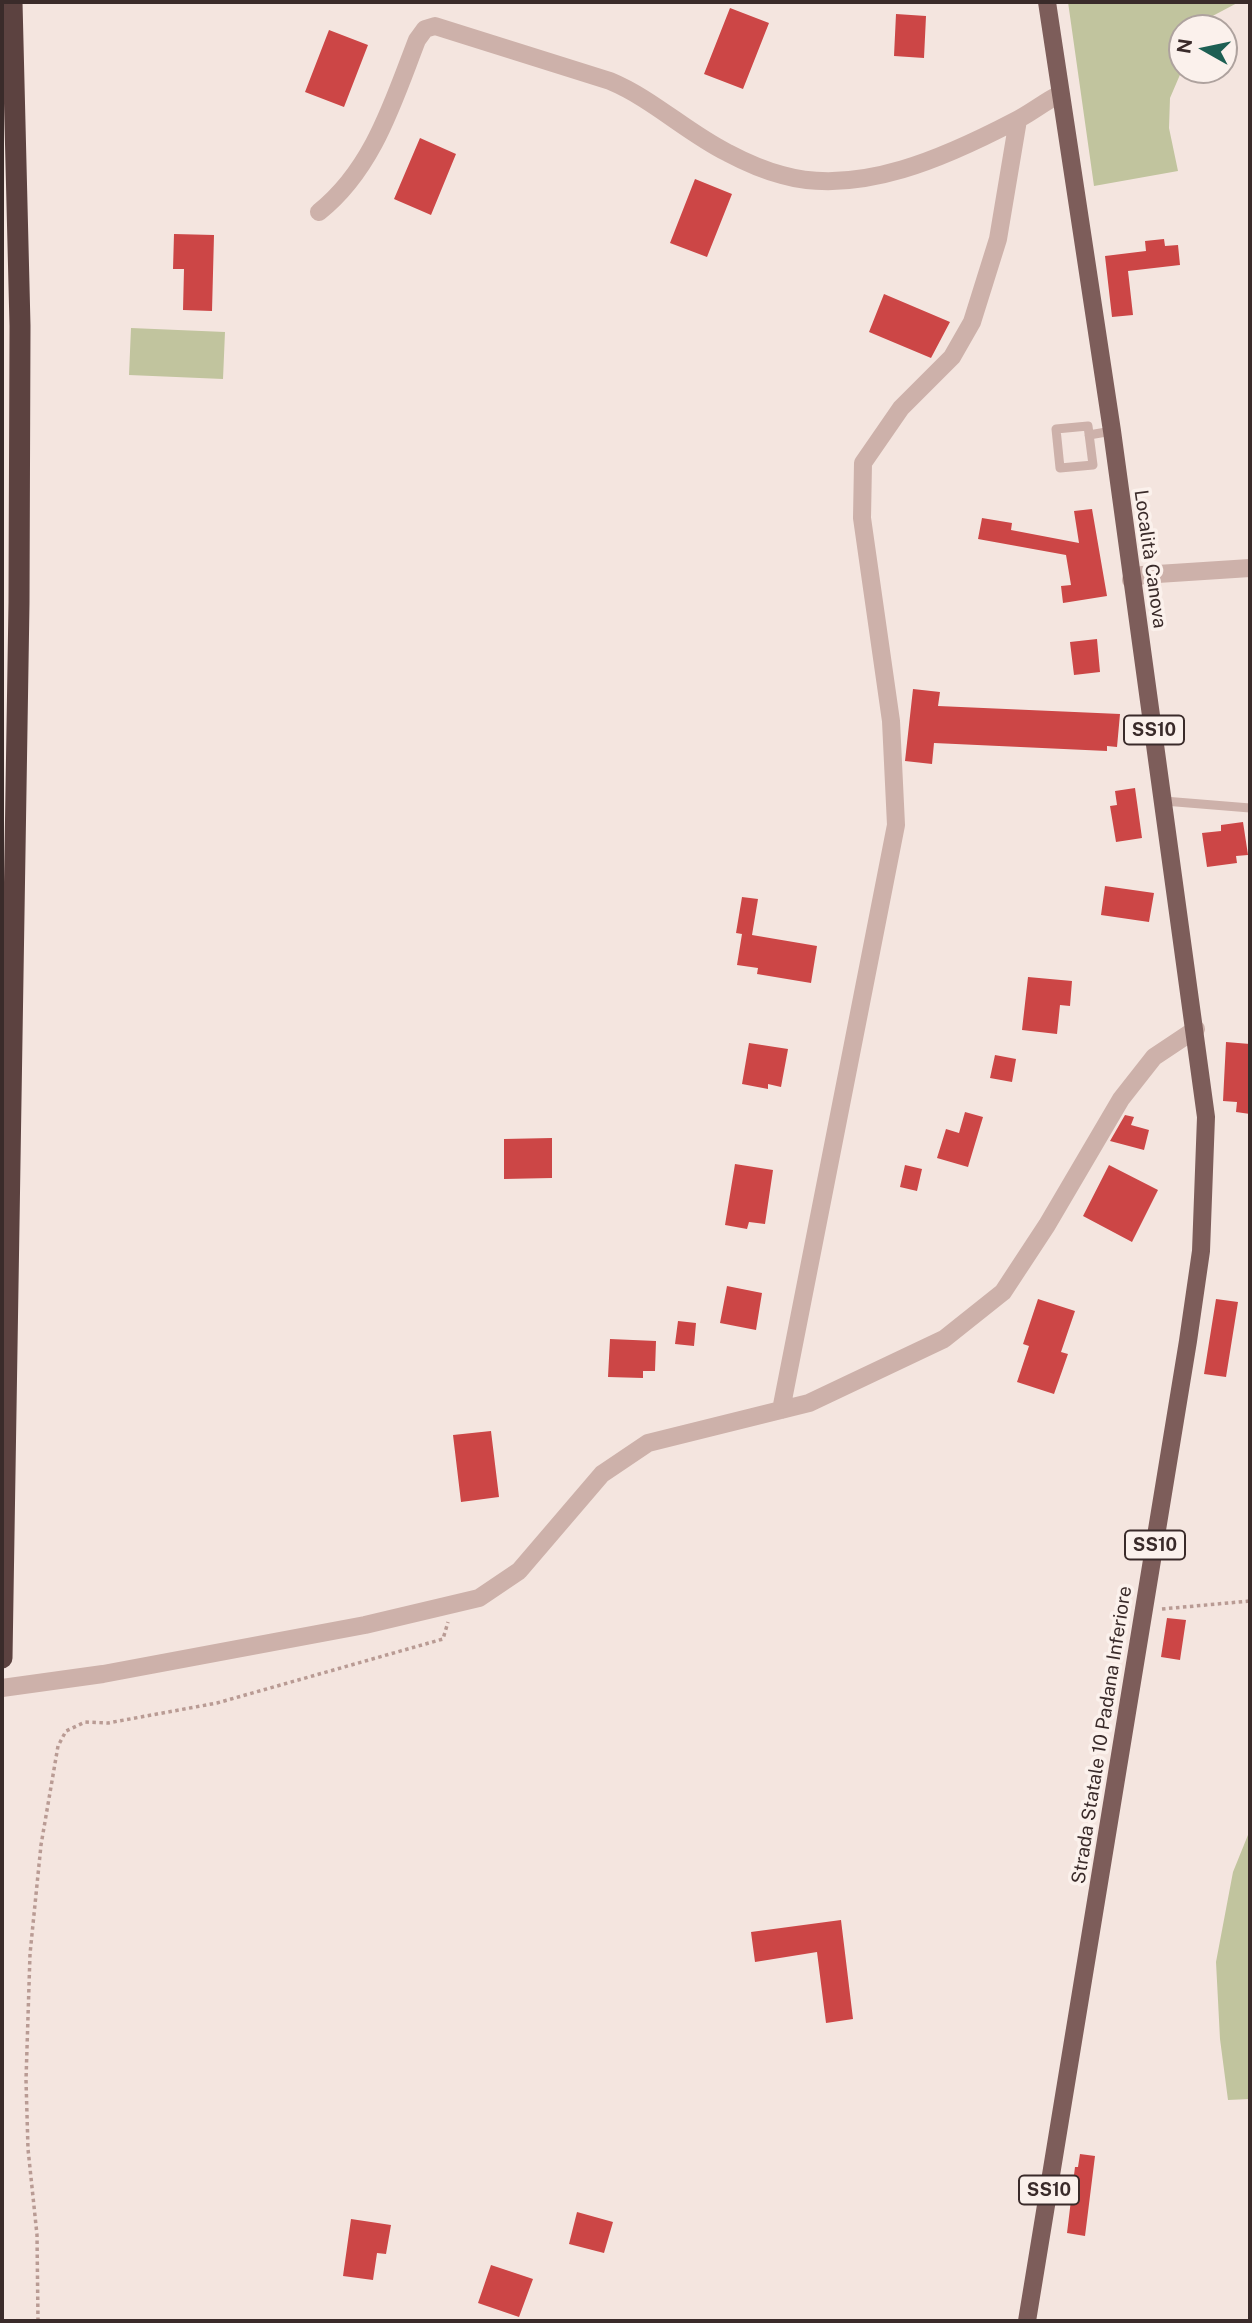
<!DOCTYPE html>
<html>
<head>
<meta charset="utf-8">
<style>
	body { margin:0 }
	#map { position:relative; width:1252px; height:2323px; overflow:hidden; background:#f4e5df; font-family:"Public Sans",sans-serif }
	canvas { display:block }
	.frame { position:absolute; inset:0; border:4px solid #3a2b2a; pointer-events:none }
	.north { position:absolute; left:1168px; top:14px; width:70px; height:70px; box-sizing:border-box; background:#fbf1ec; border:2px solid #aea29e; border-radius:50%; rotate:279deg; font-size:19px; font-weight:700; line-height:28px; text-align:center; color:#3a2b2a }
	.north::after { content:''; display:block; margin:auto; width:24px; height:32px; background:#1d5f53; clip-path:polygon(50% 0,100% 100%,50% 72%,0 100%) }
</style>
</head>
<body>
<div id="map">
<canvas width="1252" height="2323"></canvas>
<div class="frame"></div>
<div class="north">N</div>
</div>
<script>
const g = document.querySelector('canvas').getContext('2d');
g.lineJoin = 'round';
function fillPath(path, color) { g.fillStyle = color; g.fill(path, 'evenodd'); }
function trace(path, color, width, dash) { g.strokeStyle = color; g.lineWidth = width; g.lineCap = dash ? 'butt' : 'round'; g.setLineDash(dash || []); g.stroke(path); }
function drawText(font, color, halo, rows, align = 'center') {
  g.font = font + ' "Public Sans",sans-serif'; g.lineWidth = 7; g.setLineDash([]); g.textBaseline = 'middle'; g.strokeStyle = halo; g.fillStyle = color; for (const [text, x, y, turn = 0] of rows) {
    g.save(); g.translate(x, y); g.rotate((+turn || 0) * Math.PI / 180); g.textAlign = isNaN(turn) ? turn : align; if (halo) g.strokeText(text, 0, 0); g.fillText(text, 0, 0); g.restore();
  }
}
fillPath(new Path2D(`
	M1068 2H1239L1205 20 1202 28H1182V70L1170 98 1169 128 1178 171 1094 186Z
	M131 328 225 332 223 379 129 375Z
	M1250 1830V2099L1228 2100 1220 2039 1216 1962 1233 1872Z`), '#c1c49e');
fillPath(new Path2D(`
	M730 8 769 23 743 89 704 74Z
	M896 14 926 16 924 58 894 56Z
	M329 30 368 45 344 107 305 92Z
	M420 138 456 154 431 215 394 199Z
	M695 179 732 194 707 257 670 243Z
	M174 234 214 235 212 311 183 310 184 269H173Z
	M1164 239 1165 246 1178 245 1180 265 1128 271 1133 315 1112 317 1105 256 1146 251 1145 241Z
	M884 294 950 322 931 358 869 332Z
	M1092 509 1107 596 1063 603 1061 586 1071 585 1066 555 978 539 982 518 1012 523 1011 530 1079 543 1074 511Z
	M1097 639 1100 672 1074 675 1070 642Z
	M913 689 940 692 938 706 1120 714 1117 747 1107 746V751L934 743 932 764 905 761Z
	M1135 788 1142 838 1116 842 1110 806 1117 805 1115 791Z
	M1243 822 1248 855 1236 856 1237 863 1207 867 1202 833 1221 831V825Z
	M1105 886 1154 893 1149 922 1101 915Z
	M742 897 758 899 752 935 817 946 811 983 757 974 758 968 737 965 742 934 736 933Z
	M1028 977 1072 981 1070 1006 1060 1005 1057 1034 1022 1030Z
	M1226 1042 1250 1044V1114L1236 1112 1237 1102 1223 1101Z
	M749 1043 788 1049 781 1087 768 1084V1089L742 1084Z
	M995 1055 1016 1059 1012 1082 990 1078Z
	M965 1112 983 1117 968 1167 937 1158 946 1129 959 1133Z
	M1125 1115 1134 1117 1131 1125 1149 1130 1144 1150 1110 1141Z
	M552 1138V1178L504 1179V1139Z
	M735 1164 773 1170 765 1224 749 1222 747 1229 725 1225Z
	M905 1165 922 1169 917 1191 900 1187Z
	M1109 1165 1158 1190 1132 1242 1083 1216Z
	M727 1286 762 1293 756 1330 720 1323Z
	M1038 1299 1075 1311 1061 1352 1068 1354 1054 1394 1017 1382 1029 1346 1023 1344Z
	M1216 1299 1238 1302 1226 1377 1204 1374Z
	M678 1321 696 1323 694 1346 675 1344Z
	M610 1339 656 1341 655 1371H643V1378L608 1377Z
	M491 1431 499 1497 461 1502 453 1435Z
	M1167 1618 1186 1620 1180 1660 1161 1657Z
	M841 1920 853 2019 826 2023 817 1952 755 1962 751 1932Z
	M1080 2154 1095 2156 1085 2236 1067 2233 1075 2167H1078Z
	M577 2212 613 2222 604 2253 569 2244Z
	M351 2219 391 2225 386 2254 377 2253 373 2280 343 2276Z
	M491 2265 533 2279 519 2317 478 2303Z`), '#cc4646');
trace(new Path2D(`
	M1162 1609 1250 1601
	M38 2321 37 2235 28 2149 26 2080 30 1954 41 1845 58 1746 66 1731 85 1722 108 1723 217 1703 443 1639 448 1622`), '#b99b94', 3.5, [3.5, 3.5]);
trace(new Path2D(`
	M1088 426 1093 465 1060 468 1056 429Z
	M1089 435 1112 431
	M1164 801 1250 808`), '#cdb1aa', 9);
trace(new Path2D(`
	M319 212C373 169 393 102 417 40L425 29 435 26 610 81C653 99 686 132 728 153 745 162 763 170 782 175 859 197 948 156 1015 121 1031 113 1044 102 1060 94
	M1131 580 1142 575 1250 568
	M781 1410 896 825 891 721 862 518 863 463 901 408 952 357 972 322 998 239 1018 120
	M2 1688 103 1674 365 1625 479 1598 519 1571 602 1474 648 1443 809 1403 944 1339 1003 1292 1047 1225 1121 1099 1154 1057 1196 1029`), '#cdb1aa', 18);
trace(new Path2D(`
	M1027 2321 1188 1341 1201 1251 1206 1117 1112 431 1047 2`), '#7d5d5a', 18);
trace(new Path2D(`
	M2 1658 19 603 20 326 12 2`), '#5c4240', 21);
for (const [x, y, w] of [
	[1154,730,60],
	[1155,1545,60],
	[1049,2190,60]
]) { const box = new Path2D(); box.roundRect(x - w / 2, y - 14.5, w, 29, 5); g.fillStyle = '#fbf1ec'; g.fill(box); trace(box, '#3a2b2a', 2); }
drawText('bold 18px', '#3a2b2a', null, [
	["SS10",1154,730],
	["SS10",1155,1545],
	["SS10",1049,2190]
]);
drawText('19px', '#3a2b2a', '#fbf1ec', [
	["Località Canova",1150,559,82],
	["Strada Statale 10 Padana Inferiore",1102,1735,-81]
]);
</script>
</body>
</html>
